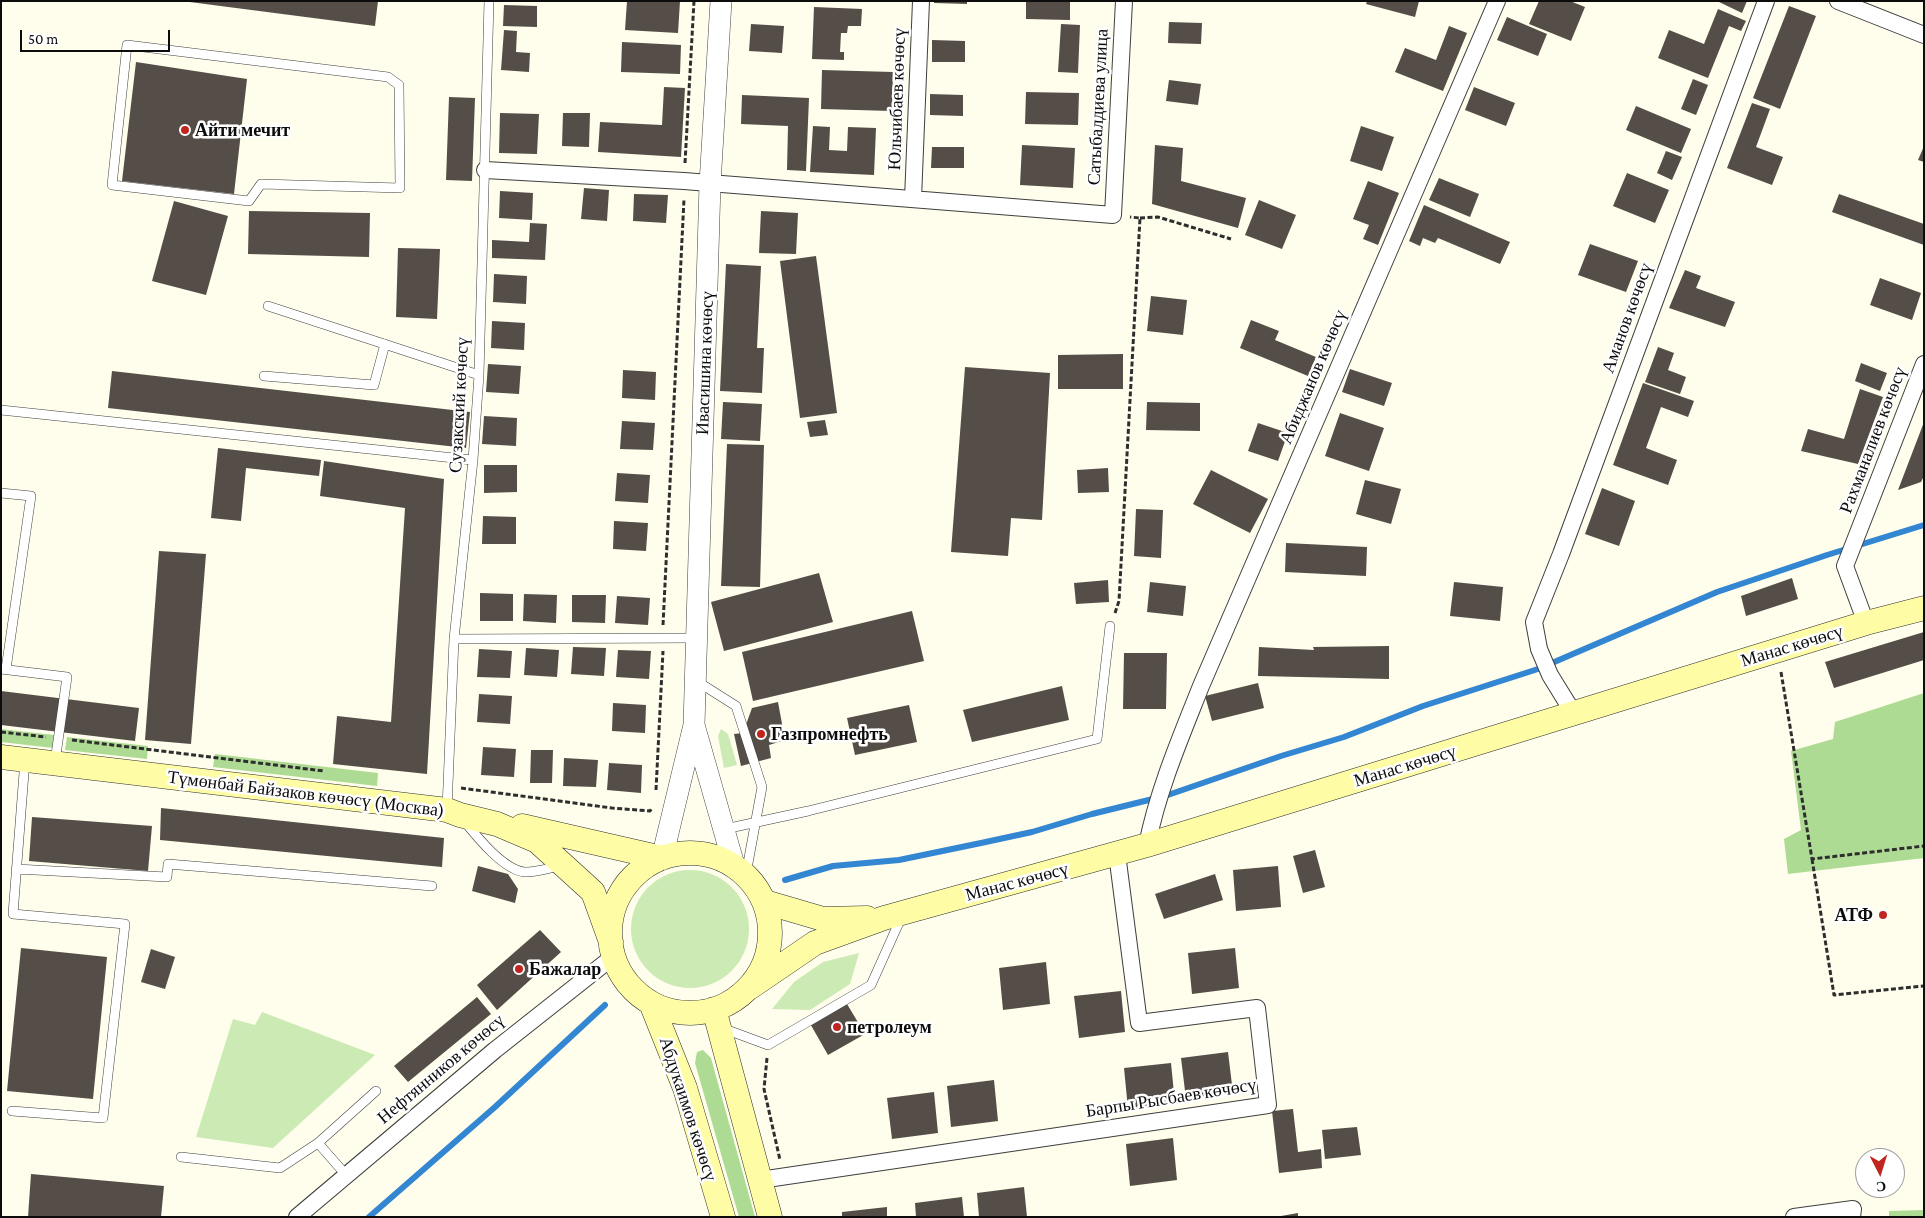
<!DOCTYPE html>
<html>
<head>
<meta charset="utf-8">
<style>
	body { margin:0 }
	#map { position:relative; width:1925px; height:1218px; overflow:hidden; background:#fffdeb; font-family:"Crimson Pro",serif }
	canvas { display:block }
	.frame { position:absolute; inset:0; border:2px solid #0c0c0c; pointer-events:none }
	.north { position:absolute; left:1855px; top:1148px; width:50px; height:50px; box-sizing:border-box; background:#fff; border:1px solid #9e9e9e; border-radius:50%; rotate:175deg; font-size:14px; font-weight:700; line-height:20px; text-align:center; color:#0c0c0c }
	.north::after { content:''; display:block; margin:auto; width:18px; height:22px; background:#c02520; clip-path:polygon(50% 0,100% 100%,50% 72%,0 100%) }
	.scale { position:absolute; left:20px; top:30px; width:150px; height:22px; box-sizing:border-box; border:2px solid #0c0c0c; border-top:0; padding-left:6px; font-size:15px; line-height:18px; white-space:nowrap; color:#0c0c0c; -webkit-text-stroke:4px #fff; paint-order:stroke }
</style>
</head>
<body>
<div id="map">
<canvas width="1925" height="1218"></canvas>
<div class="frame"></div>
<div class="north">С</div>
<div class="scale">50 m</div>
</div>
<script>
const g = document.querySelector('canvas').getContext('2d');
g.lineJoin = 'round';
function fillPath(path, color) { g.fillStyle = color; g.fill(path, 'evenodd'); }
function trace(path, color, width, dash) { g.strokeStyle = color; g.lineWidth = width; g.lineCap = dash ? 'butt' : 'round'; g.setLineDash(dash || []); g.stroke(path); }
function drawText(font, color, halo, rows, align = 'center') {
  g.font = font + ' "Crimson Pro",serif'; g.lineWidth = 5; g.setLineDash([]); g.textBaseline = 'middle'; g.strokeStyle = halo; g.fillStyle = color; for (const [text, x, y, turn = 0] of rows) {
    g.save(); g.translate(x, y); g.rotate((+turn || 0) * Math.PI / 180); g.textAlign = isNaN(turn) ? turn : align; if (halo) g.strokeText(text, 0, 0); g.fillText(text, 0, 0); g.restore();
  }
}
fillPath(new Path2D(`
	M721 729 728 734 737 765 724 768 718 736Z
	M631 929a59 59 0 1 1 118 0a59 59 0 1 1-118 0Z
	M859 953 850 984 810 1010 772 1009 794 982 823 962Z
	M262 1012 375 1055 273 1148 196 1137 233 1019 255 1025Z`), '#cceab4');
fillPath(new Path2D(`
	M1924 693V858L1788 874 1784 839 1801 830 1791 751 1833 739 1835 722Z
	M1 729 54 735 53 748 1 742Z
	M67 737 148 746 147 759 65 750Z
	M215 754 378 773 377 786 213 767Z
	M703 1050 711 1058 755 1217H739L695 1063 697 1052Z
	M1924 1210V1217H1889V1211Z`), '#aedb93');
trace(new Path2D(`
	M785 880 833 866 899 860 981 843 1032 832 1092 814 1165 796 1281 756 1344 737 1423 706 1538 669 1717 592 1827 555 1924 525
	M369 1217 495 1107 605 1005`), '#3386d1', 6);
fillPath(new Path2D(`
	M182 1H378L375 26Z
	M627 1H680L678 33 625 30Z
	M934 1H967V4L934 3Z
	M1026 1H1070V20L1026 19Z
	M1367 1H1419L1415 17 1366 4Z
	M1539 1H1570L1585 7 1571 41 1529 24Z
	M1717 1H1747L1742 13Z
	M504 5 537 6V27L503 26Z
	M1789 6 1816 16 1780 109 1753 98Z
	M814 7 862 9 861 26H848L847 33H841L840 52H844V60L812 59Z
	M1718 9 1746 21 1741 31 1729 26 1708 78 1658 58 1669 30 1704 44Z
	M1507 17 1547 34 1538 56 1497 40Z
	M1169 22 1202 23 1201 44 1168 43Z
	M751 24 784 26 782 53 749 51Z
	M1061 24 1080 25 1078 73 1058 72Z
	M1449 26 1467 33 1443 91 1395 72 1405 48 1436 60Z
	M504 30 517 31 516 52 530 53 529 72 501 70Z
	M932 40 965 41V62H932Z
	M622 42 681 45 680 74 621 72Z
	M136 62 247 79 234 194 122 181Z
	M822 70 893 72 892 111 821 109Z
	M1693 79 1708 85 1696 115 1681 109Z
	M1169 80 1201 84 1198 105 1166 101Z
	M664 87 685 88 681 157 598 152 600 122 662 125Z
	M1474 87 1515 103 1506 126 1465 110Z
	M1026 92 1079 93 1078 125 1025 124Z
	M930 94 963 95V116L930 115Z
	M742 95 809 98 806 171 787 170 788 126 741 124Z
	M449 97 475 98 472 181 446 180Z
	M1752 103 1770 109 1756 147 1783 157 1772 185 1727 168Z
	M1636 106 1691 129 1681 153 1626 130Z
	M500 113 539 114 537 154 499 153Z
	M563 113H590L589 147 562 146Z
	M813 126 830 127 829 150 847 151 848 127 876 128 874 175 810 172Z
	M1361 126 1394 137 1382 171 1350 161Z
	M1022 145 1075 148 1073 188 1020 185Z
	M1155 145 1183 148 1181 181 1246 198 1238 228 1152 204Z
	M1924 146V162L1918 160Z
	M932 147H964V168H931Z
	M1666 151 1682 157 1672 180 1657 173Z
	M1627 173 1669 190 1655 223 1613 206Z
	M1439 178 1479 194 1470 217 1429 200Z
	M1368 181 1399 193 1378 245 1363 239 1369 225 1353 219Z
	M584 188 609 190 607 221 581 219Z
	M500 191 533 193 532 220 499 218Z
	M634 194 668 195 666 223 633 221Z
	M1839 194 1924 224V245L1832 212Z
	M1259 200 1296 215 1282 249 1245 235Z
	M174 201 228 216 206 295 152 281Z
	M1424 205 1510 242 1500 264 1438 238 1435 243 1423 238 1420 246 1409 241Z
	M249 211 370 213 369 257 248 254Z
	M761 211 798 213 796 254 759 253Z
	M530 223 547 224 545 260 492 258V240L529 242Z
	M1590 244 1638 261 1626 292 1578 275Z
	M398 248 440 249 437 319 396 317Z
	M816 256 837 413 800 418 780 261Z
	M726 264 761 266 757 348H764L762 393 720 391Z
	M1685 270 1701 276 1696 288 1735 302 1725 327 1669 308Z
	M494 274 527 276 526 304 493 302Z
	M1880 278 1921 293 1912 320 1870 305Z
	M1151 296 1187 300 1183 335 1147 331Z
	M1251 320 1279 331 1275 340 1316 357 1308 376 1240 348Z
	M492 321 525 323 524 350 491 348Z
	M1658 347 1674 353 1668 370 1686 377 1680 394 1645 382Z
	M1123 354V389H1058V355Z
	M1861 363 1887 373 1880 391 1855 381Z
	M488 364 521 366 519 394 486 392Z
	M965 367 1050 373 1042 520 1011 518 1008 556 951 552Z
	M1350 369 1392 383 1384 406 1342 392Z
	M623 370 656 372 655 400 622 398Z
	M112 371 470 412 466 448 108 408Z
	M1643 383 1694 401 1688 417 1661 407 1646 448 1677 460 1668 485 1613 465Z
	M1860 389 1883 397 1858 464 1801 451 1808 429 1844 439Z
	M723 402 762 404 760 441 721 439Z
	M1147 402 1200 403V431L1146 430Z
	M1340 413 1384 428 1369 471 1325 456Z
	M484 416 517 418 516 446 482 444Z
	M825 420 828 435 810 437 807 422Z
	M622 421 655 423 653 450 620 449Z
	M1924 422V476L1921 482 1898 490Z
	M1258 423 1288 433 1278 461 1248 451Z
	M727 444 764 445 760 587 721 586Z
	M218 448 321 460 319 476 246 468 241 521 211 518Z
	M324 461 444 479 427 774 333 764 337 716 391 722 405 508 320 496Z
	M484 465H517V492L484 493Z
	M1108 468 1109 492 1078 493 1077 470Z
	M1211 470 1268 499 1250 533 1193 504Z
	M617 473 650 475 648 503 615 501Z
	M1365 480 1401 489 1391 524 1356 514Z
	M1602 488 1635 501 1619 546 1585 534Z
	M1136 509 1163 510 1161 558 1134 556Z
	M483 516 516 517V544H482Z
	M614 521 648 523 646 551 613 549Z
	M1286 543 1367 547 1366 576 1285 572Z
	M159 551 206 554 191 744 145 740Z
	M819 573 833 622 724 651 711 602Z
	M1792 578 1798 599 1746 616 1741 596Z
	M1108 580 1109 602 1076 604 1074 583Z
	M1150 582 1186 586 1183 616 1147 612Z
	M1454 582 1503 587 1500 621 1450 616Z
	M480 593 513 594V621H480Z
	M524 594 557 595 556 623 523 621Z
	M572 595H606L605 623 572 622Z
	M617 596 650 598 648 625 615 623Z
	M912 611 924 661 753 701 742 652Z
	M1924 632V660L1834 688 1825 662Z
	M1389 646V679L1258 676 1259 647 1314 650 1313 647Z
	M573 647 606 648 604 676 571 674Z
	M526 648 559 650 557 677 524 675Z
	M479 649 512 651 510 678 477 677Z
	M618 650 651 651 649 679 616 677Z
	M1124 653H1167L1166 709H1123Z
	M1258 683 1264 708 1212 721 1205 696Z
	M1062 686 1069 720 972 742 963 710Z
	M1 691 139 708 135 741 1 725Z
	M479 694 512 696 510 724 477 722Z
	M778 702 785 740 769 745 771 758 741 766 734 734 743 733 752 708Z
	M613 703 646 705 645 733 612 731Z
	M909 705 917 742 855 755 847 718Z
	M483 747 516 749 514 777 481 775Z
	M531 750H553L552 783H530Z
	M564 758 598 760 596 787 563 786Z
	M609 763 642 765 641 793 607 790Z
	M161 808 444 838 442 867 160 840Z
	M32 817 152 826 148 871 29 861Z
	M1315 850 1325 887 1303 893 1293 856Z
	M478 866 508 874 518 889 515 903 472 891Z
	M1278 866 1281 907 1236 911 1233 870Z
	M1215 874 1223 900 1164 919 1155 894Z
	M540 930 561 952 497 1010 477 985Z
	M21 948 107 957 93 1099 7 1091Z
	M1235 948 1239 988 1192 994 1188 953Z
	M151 949 175 957 165 989 141 982Z
	M1046 962 1050 1004 1003 1010 999 968Z
	M1121 991 1125 1032 1079 1038 1074 996Z
	M477 997 491 1014 408 1082 394 1066Z
	M844 999 865 1034 828 1055 808 1020Z
	M1228 1052 1233 1093 1186 1099 1181 1058Z
	M1171 1063 1175 1103 1128 1109 1124 1068Z
	M994 1080 998 1121 951 1127 947 1086Z
	M934 1092 938 1133 892 1139 887 1098Z
	M1293 1109 1298 1152 1321 1149 1322 1168 1279 1173 1272 1111Z
	M1357 1127 1361 1155 1325 1159 1322 1130Z
	M1173 1138 1177 1180 1130 1186 1126 1144Z
	M31 1174 164 1186 161 1217H28Z
	M1024 1187 1027 1217H979L977 1193Z
	M962 1197 964 1217H916L915 1203Z
	M887 1207V1217H842V1212Z
	M1298 1213V1217H1281V1216Z`), '#554e48');
const service = new Path2D(`
	M127 45 388 77 399 85 400 188 261 184 249 201 112 185Z
	M268 306 479 375
	M264 376 374 385 385 344
	M1 410 473 460
	M1 493 31 496 6 669
	M454 639 696 638
	M1 669 67 677 55 762
	M695 680 736 706 762 787 746 874
	M447 809 454 639 473 460 479 375 489 1
	M465 822C478 838 503 869 524 872 535 873 549 868 559 866
	M725 829 808 811 1097 739 1110 626
	M16 869 167 877 168 864 432 886
	M722 1028 768 1045 871 985 901 918
	M12 1111 103 1118 125 924 13 914 25 760
	M318 1143 376 1091
	M181 1157 280 1168 318 1143 346 1175`);
const minor = new Path2D(`
	M1838 1 1924 35
	M485 170 684 181 1113 215 1124 1
	M913 199 921 1
	M1866 623 1845 566 1924 364
	M1574 714 1550 675 1539 649 1534 622 1561 554 1766 1
	M1147 845C1158 790 1180 739 1201 686L1497 1
	M760 1180 1268 1105 1257 1008 1139 1023 1117 854
	M297 1217 495 1050 614 956
	M1794 1217 1853 1209 1852 1217`);
const tertiary = new Path2D(`
	M694 725 734 865
	M662 858 694 725 710 184 721 1`);
const secondary = new Path2D(`
	M1 757 447 810 460 815 497 824 537 841 593 892 611 942
	M522 826 662 858
	M610 933a80 80 0 1 1 160 0a80 80 0 1 1-160 0Z
	M765 902 823 919 867 918
	M749 988 815 943 884 918 1147 845 1866 623 1924 608
	M651 1003 685 1088 723 1217
	M714 1009 770 1217`);
trace(service, '#3f3f3f', 10);
trace(minor, '#3f3f3f', 18);
trace(tertiary, '#3f3f3f', 22);
trace(secondary, '#2e2e2e', 25);
trace(new Path2D(`
	M685 163 694 1
	M1140 218 1158 217 1231 239
	M1115 613 1119 601 1140 218 1130 217
	M663 625 684 199
	M1781 672 1812 859 1924 846
	M1 732 46 737
	M72 740 324 771
	M461 788 612 808 650 811 652 808
	M656 790 663 651
	M1812 859 1834 995 1924 986
	M767 1058 764 1089 780 1160`), '#2e2e2e', 3, [5, 2.5]);
trace(service, '#fff', 9);
trace(minor, '#fff', 16);
trace(tertiary, '#fff', 21);
trace(secondary, '#fffca6', 24);
for (const [x, y, r, color] of [
	[185,130,5,"#c02520"],
	[761,734,5,"#c02520"],
	[1883,915,5,"#c02520"],
	[519,969,5,"#c02520"],
	[837,1027,5,"#c02520"]
]) { const dot = new Path2D(); dot.arc(x, y, r, 0, 2 * Math.PI); g.fillStyle = color; g.fill(dot); trace(dot, '#fff', 2); }
drawText('18px', '#0c0c0c', '#fff', [
	["Юльчибаев көчөсү",897,99,-88],
	["Сатыбалдиева улица",1098,107,-87],
	["Аманов көчөсү",1627,318,-70],
	["Ивасишина көчөсү",705,363,-88],
	["Абиджанов көчөсү",1313,377,-67],
	["Сузакский көчөсү",459,405,-87],
	["Рахманалиев көчөсү",1873,440,-69],
	["Манас көчөсү",1792,646,-17],
	["Манас көчөсү",1405,766,-17],
	["Түмөнбай Байзаков көчөсү (Москва)",306,794,7],
	["Манас көчөсү",1017,882,-15],
	["Нефтянников көчөсү",441,1069,-40],
	["Барпы Рысбаев көчөсү",1171,1098,-9],
	["Абдукаимов көчөсү",688,1109,72]
]);
drawText('bold 18px', '#0c0c0c', '#fff', [
	["Айти мечит",195,130],
	["Газпромнефть",771,734],
	["АТФ",1873,915,"right"],
	["Бажалар",529,969],
	["петролеум",847,1027]
], 'left');
</script>
</body>
</html>
